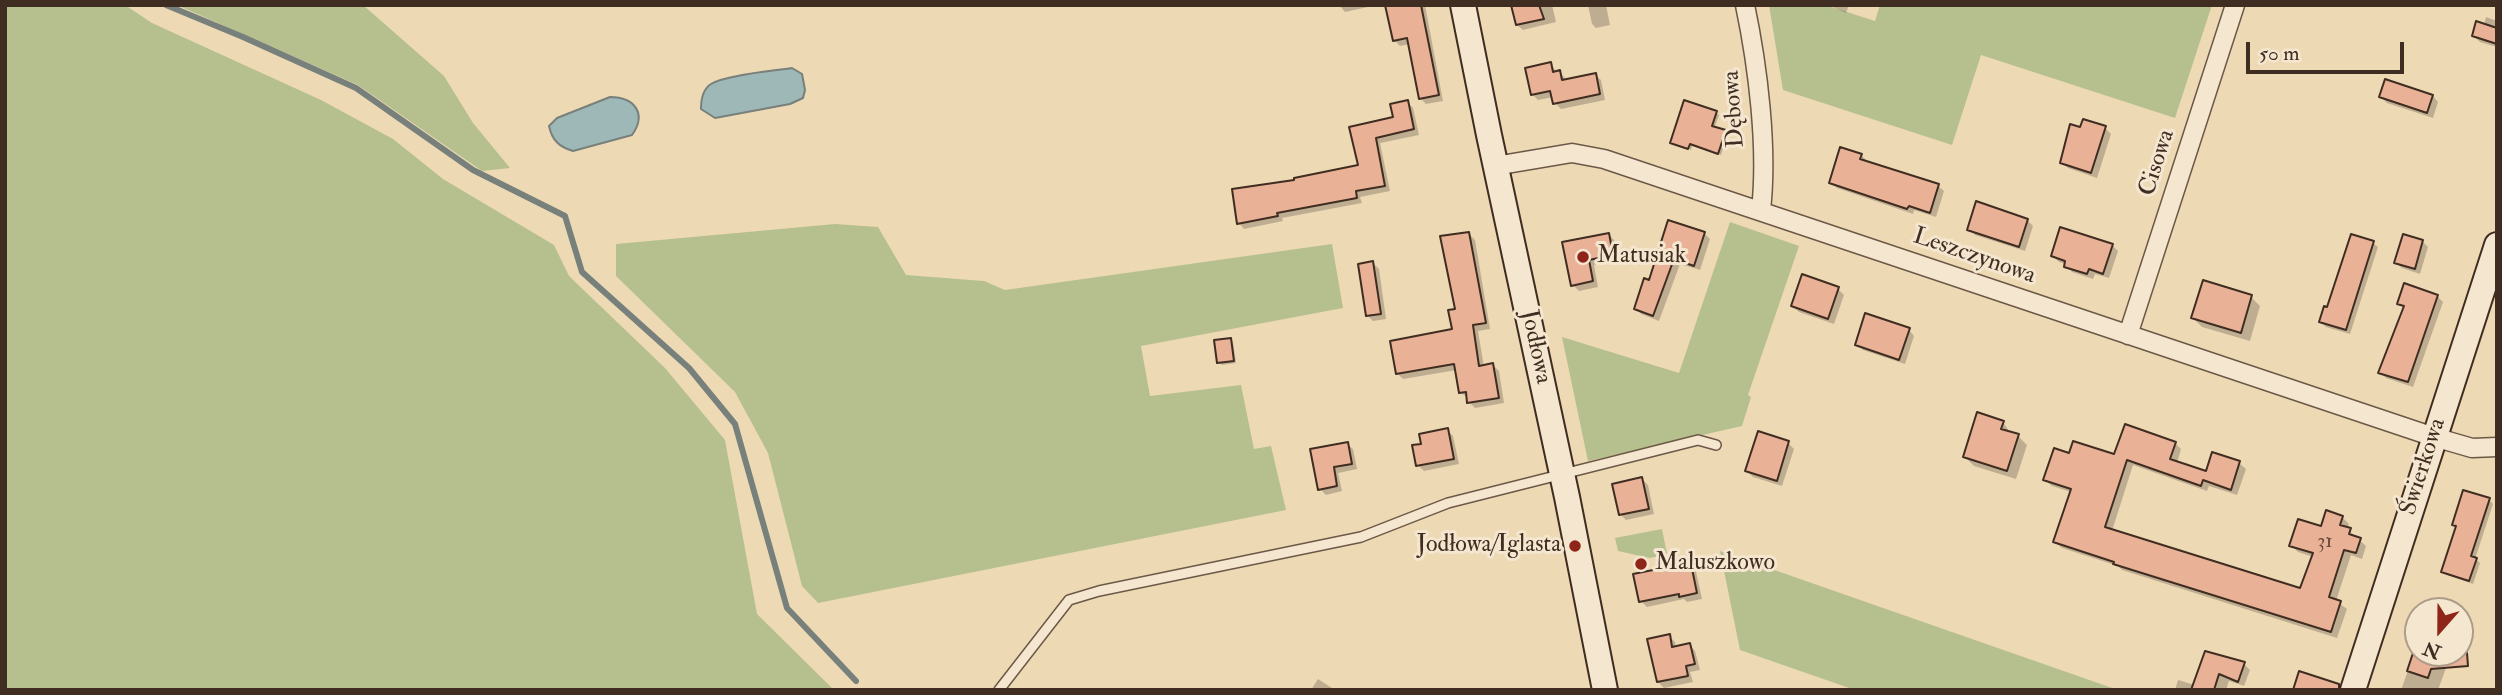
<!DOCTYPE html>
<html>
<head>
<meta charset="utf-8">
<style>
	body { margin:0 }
	#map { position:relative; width:2502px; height:695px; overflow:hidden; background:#eed9b5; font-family:"IM FELL Double Pica",serif }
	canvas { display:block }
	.frame { position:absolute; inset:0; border:7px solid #402d22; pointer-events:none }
	.north { position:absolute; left:2404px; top:597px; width:70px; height:70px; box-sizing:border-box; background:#f4e6cf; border:2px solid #ac9c8a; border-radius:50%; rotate:201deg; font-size:19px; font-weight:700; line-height:28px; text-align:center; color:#402d22 }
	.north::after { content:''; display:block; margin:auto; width:24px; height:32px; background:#8f2418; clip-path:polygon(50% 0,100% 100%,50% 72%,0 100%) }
	.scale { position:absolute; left:2246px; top:42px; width:158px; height:32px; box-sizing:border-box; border:4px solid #402d22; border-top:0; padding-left:9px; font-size:21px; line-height:24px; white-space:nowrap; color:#402d22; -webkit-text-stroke:5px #f4e6cf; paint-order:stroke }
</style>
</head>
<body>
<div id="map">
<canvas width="2502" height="695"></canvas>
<div class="frame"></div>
<div class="north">N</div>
<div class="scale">50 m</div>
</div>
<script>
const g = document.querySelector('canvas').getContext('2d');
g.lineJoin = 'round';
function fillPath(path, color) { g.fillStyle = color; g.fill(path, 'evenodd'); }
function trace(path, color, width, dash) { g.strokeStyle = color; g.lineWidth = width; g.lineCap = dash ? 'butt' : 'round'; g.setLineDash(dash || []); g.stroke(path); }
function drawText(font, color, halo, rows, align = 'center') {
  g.font = font + ' "IM FELL Double Pica",serif'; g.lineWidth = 6; g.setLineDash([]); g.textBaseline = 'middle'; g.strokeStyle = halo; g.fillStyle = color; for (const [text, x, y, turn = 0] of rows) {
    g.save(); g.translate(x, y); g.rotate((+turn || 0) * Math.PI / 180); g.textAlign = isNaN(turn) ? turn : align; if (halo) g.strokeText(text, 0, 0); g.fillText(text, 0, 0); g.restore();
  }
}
fillPath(new Path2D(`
	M5 5H125L152 23 321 100 393 139 443 179 554 245 569 276 665 368 725 440 757 614 834 690H5Z
	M177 5H363L444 76 473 123 510 168 482 171 358 85Z
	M1769 5H1825L1875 21 1880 5H2212L2175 118 1981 55 1952 145 1783 90Z
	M1730 222 1799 246 1748 395 1751 397 1742 426 1588 461 1562 337 1679 373Z
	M835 224 878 227 906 275 984 281 1005 290 1332 244 1343 308 1141 346 1150 396 1241 385 1254 449 1271 446 1286 510 818 603 802 586 768 453 735 392 616 276V244Z
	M1662 529 1667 554 1650 558 1618 551 1615 538Z
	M1720 551 2118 690H1855L1740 650Z`), '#b6c08f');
const water = new Path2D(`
	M792 68 802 74 805 90 803 98 790 104 715 118 701 109C701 100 703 89 711 84 725 75 774 71 792 68Z
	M610 97C635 97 647 114 632 135L573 151C559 147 552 140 549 126L557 118Z`);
fillPath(water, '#9db8b7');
trace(water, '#78807b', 2);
fillPath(new Path2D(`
	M1339 5H1377L1345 12Z
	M1387 5H1425L1443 101 1426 104 1420 98 1410 44 1400 46 1394 40Z
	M1513 5H1552L1556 22 1523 30 1517 25Z
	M1588 5H1606L1610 25 1596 28 1592 24Z
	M1829 5H1849L1846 13Z
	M2486 17 2497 21V47L2480 42 2474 36 2484 25Z
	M1550 64 1557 72H1559L1565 78 1566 81 1595 75 1601 80 1605 100 1561 109 1555 103 1553 97 1538 100 1532 94Z
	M2433 96 2438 102 2433 118 2387 103 2381 97Z
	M1407 102 1413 108 1419 135 1380 143 1390 191 1360 197 1362 203 1282 218 1283 221 1244 229 1239 223 1296 181 1360 167 1351 128 1395 119Z
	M1716 113 1719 115 1714 129 1727 135 1721 155 1692 146 1691 150 1672 142Z
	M2105 128 2111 134 2097 178 2068 168 2062 163Z
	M1861 155 1867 161 1938 186 1944 191 1936 217 1914 210 1913 214 1837 188 1831 182Z
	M2027 220 2033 226 2025 251 1975 235 1969 229Z
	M1669 222 1704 233 1710 239 1700 270 1680 264 1659 321 1641 314 1636 308 1650 282Z
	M1469 234 1475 240 1490 329 1478 331 1484 367 1493 365 1499 371 1504 403 1475 408 1469 402 1468 398 1460 392 1457 370 1403 379 1397 373 1454 330Z
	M1608 234 1614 240 1618 260 1594 265 1598 287 1579 291 1573 285 1564 244Z
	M2422 241 2428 247 2420 274 2402 268 2396 263Z
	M2373 243 2378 247 2350 334 2326 327 2321 322Z
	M2112 245 2118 251 2109 278 2095 274 2093 279 2072 272 2066 264 2059 262 2053 256Z
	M1373 263 1379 269 1386 319 1373 321 1367 315Z
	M1838 289 1844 295 1834 324 1799 312 1793 306Z
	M2437 296 2443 302 2413 387 2386 378 2380 372 2405 309 2399 303Z
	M2251 297 2260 306 2250 341 2202 327 2193 318Z
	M1909 330 1914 336 1905 364 1863 350 1857 344Z
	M1231 340 1233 342 1236 363 1222 365 1219 362Z
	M2003 422 2011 434 2018 436 2027 445 2016 479 1974 466 1965 457Z
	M1447 430 1453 436 1459 464 1424 471 1418 465 1423 445Z
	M1788 443 1794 449 1782 486 1753 477 1747 471Z
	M2175 443 2181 449 2177 463 2207 473 2239 463 2246 469 2237 495 2209 486 2207 491 2133 465 2112 531 2301 590 2313 557 2298 552 2291 545 2342 517 2349 524 2347 529 2366 546 2362 559 2351 555 2336 601 2347 609 2337 638 2122 570 2118 566 2062 548 2055 542 2071 492 2052 486 2045 480 2070 455 2116 456Z
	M1347 444 1353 449 1357 469 1338 473 1342 491 1326 495 1320 489Z
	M1642 479 1648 485 1654 514 1626 520 1621 515Z
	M2489 500 2493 504 2475 559 2480 563 2473 584 2447 575 2443 571 2458 528 2454 524Z
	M1689 561 1695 567 1702 599 1687 602 1684 599 1647 607 1641 601 1676 567Z
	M1669 636 1675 642 1676 648 1690 645 1695 651 1700 670 1690 672 1693 682 1664 688 1658 682Z
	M2418 643V653H2446L2450 657 2438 690H2401Z
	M2206 653 2244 664 2250 670 2244 686 2229 681 2226 690H2175L2178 680 2195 685Z
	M1318 679 1335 690H1311Z`), '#0003');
trace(new Path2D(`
	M166 5 243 37 356 88 473 170 565 216 582 272 689 368 735 424 787 608 856 681`), '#78807b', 6);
const building = new Path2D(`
	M1385 5H1421L1439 95 1419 99 1407 38 1393 41Z
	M1511 5H1539L1544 19 1516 25Z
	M2476 21 2497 28V44L2472 36Z
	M1551 62 1553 72 1560 70 1562 80 1596 73 1600 94 1553 104 1550 91 1531 95 1525 68Z
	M2385 79 2433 95 2427 113 2379 97Z
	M1408 100 1414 129 1376 138 1385 186 1356 191 1357 198 1277 213 1278 216 1237 224 1232 189 1294 180V178L1358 165 1349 127 1393 117 1390 104Z
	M1684 100 1717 111 1712 126 1726 130 1718 154 1690 144 1688 149 1670 143Z
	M2083 119 2106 126 2091 173 2060 163 2070 124 2080 127Z
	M1840 147 1862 154 1860 159 1939 184 1930 213 1909 206 1907 209 1829 183Z
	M1976 201 2028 219 2019 247 1967 230Z
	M1668 220 1705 232 1694 266 1674 259 1653 316 1634 309 1644 278 1649 280Z
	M2060 227 2113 244 2103 274 2089 269 2087 274 2064 267 2065 261 2051 256Z
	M1469 232 1486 323 1473 325 1479 366 1493 363 1499 398 1467 403 1466 392 1459 393 1454 364 1396 374 1390 341 1452 329 1448 310 1455 309 1440 236Z
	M1609 233 1613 255 1589 260 1593 281 1571 286 1562 242Z
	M2351 234 2374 241 2346 330 2319 322 2324 306 2327 307Z
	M2403 234 2423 240 2415 269 2394 263Z
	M1373 261 1381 314 1366 316 1358 264Z
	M1802 274 1839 287 1828 319 1791 306Z
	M2203 280 2252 295 2241 333 2191 318Z
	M2404 283 2438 295 2408 382 2378 373 2404 306 2397 304Z
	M1865 313 1910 328 1899 360 1855 345Z
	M1231 338 1234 361 1217 363 1214 340Z
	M1977 412 2004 421 2001 429 2019 434 2007 471 1963 457Z
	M2125 424 2176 442 2170 459 2206 471 2212 452 2240 461 2231 490 2203 480 2201 486 2127 460 2105 527 2300 588 2313 553 2289 546 2298 519 2321 526 2326 510 2343 516 2340 525 2351 528 2349 534 2361 538 2356 553 2344 550 2329 597 2341 601 2331 632 2113 564 2114 562 2053 542 2071 489 2043 480 2054 448 2069 453 2073 441 2114 454Z
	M1448 428 1454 459 1416 466 1412 445 1421 444 1419 434Z
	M1758 431 1789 441 1777 481 1745 471Z
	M1348 442 1352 464 1334 467 1337 486 1318 490 1310 449Z
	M1642 477 1649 509 1619 515 1612 484Z
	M2463 490 2490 498 2471 556 2477 558 2469 581 2441 572 2456 526 2452 525Z
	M1690 559 1697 593 1679 597V594L1639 602 1633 574 1673 566V562Z
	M1670 634 1672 647 1690 643 1695 664 1686 666 1688 676 1657 682 1647 639Z
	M2205 651 2245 662 2238 682 2219 674 2214 690H2191Z
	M2413 653H2467L2468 666 2431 669 2428 678 2407 671Z
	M2299 671 2339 684V690H2293Z`);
fillPath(building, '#e9b196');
trace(building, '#402d22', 2);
const lane = new Path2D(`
	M999 690 1069 600 1099 591 1361 537 1448 503 1698 440 1716 445`);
const street = new Path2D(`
	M1745 5C1758 67 1768 148 1761 210
	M1495 166 1572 153 1604 159 2434 437 2472 448 2497 447
	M2128 335 2235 5`);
const secondary = new Path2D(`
	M1463 5 1489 135 1567 497 1605 690
	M2353 690 2497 245`);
trace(lane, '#6c5847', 12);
trace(street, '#6c5847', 21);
trace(secondary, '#402d22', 28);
trace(lane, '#f4e6cf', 9);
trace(street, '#f4e6cf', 18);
trace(secondary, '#f4e6cf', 24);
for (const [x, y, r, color] of [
	[1583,257,7,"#8f2418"],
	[1575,546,7,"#8f2418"],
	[1641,564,7,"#8f2418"]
]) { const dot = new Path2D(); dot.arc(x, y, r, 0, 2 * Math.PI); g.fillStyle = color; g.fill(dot); trace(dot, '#f4e6cf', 2.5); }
drawText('21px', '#6a4e3f', null, [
	["31",2325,542]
]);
drawText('24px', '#402d22', '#f4e6cf', [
	["Dębowa",1735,109,-94],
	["Cisowa",2158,163,-72],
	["Leszczynowa",1974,257,19],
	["Jodłowa",1535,347,78],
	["Świerkowa",2424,467,-72]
]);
drawText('24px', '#402d22', '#f4e6cf', [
	["Matusiak",1597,257],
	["Jodłowa/Iglasta",1561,546,"right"],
	["Maluszkowo",1655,564]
], 'left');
</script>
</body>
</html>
